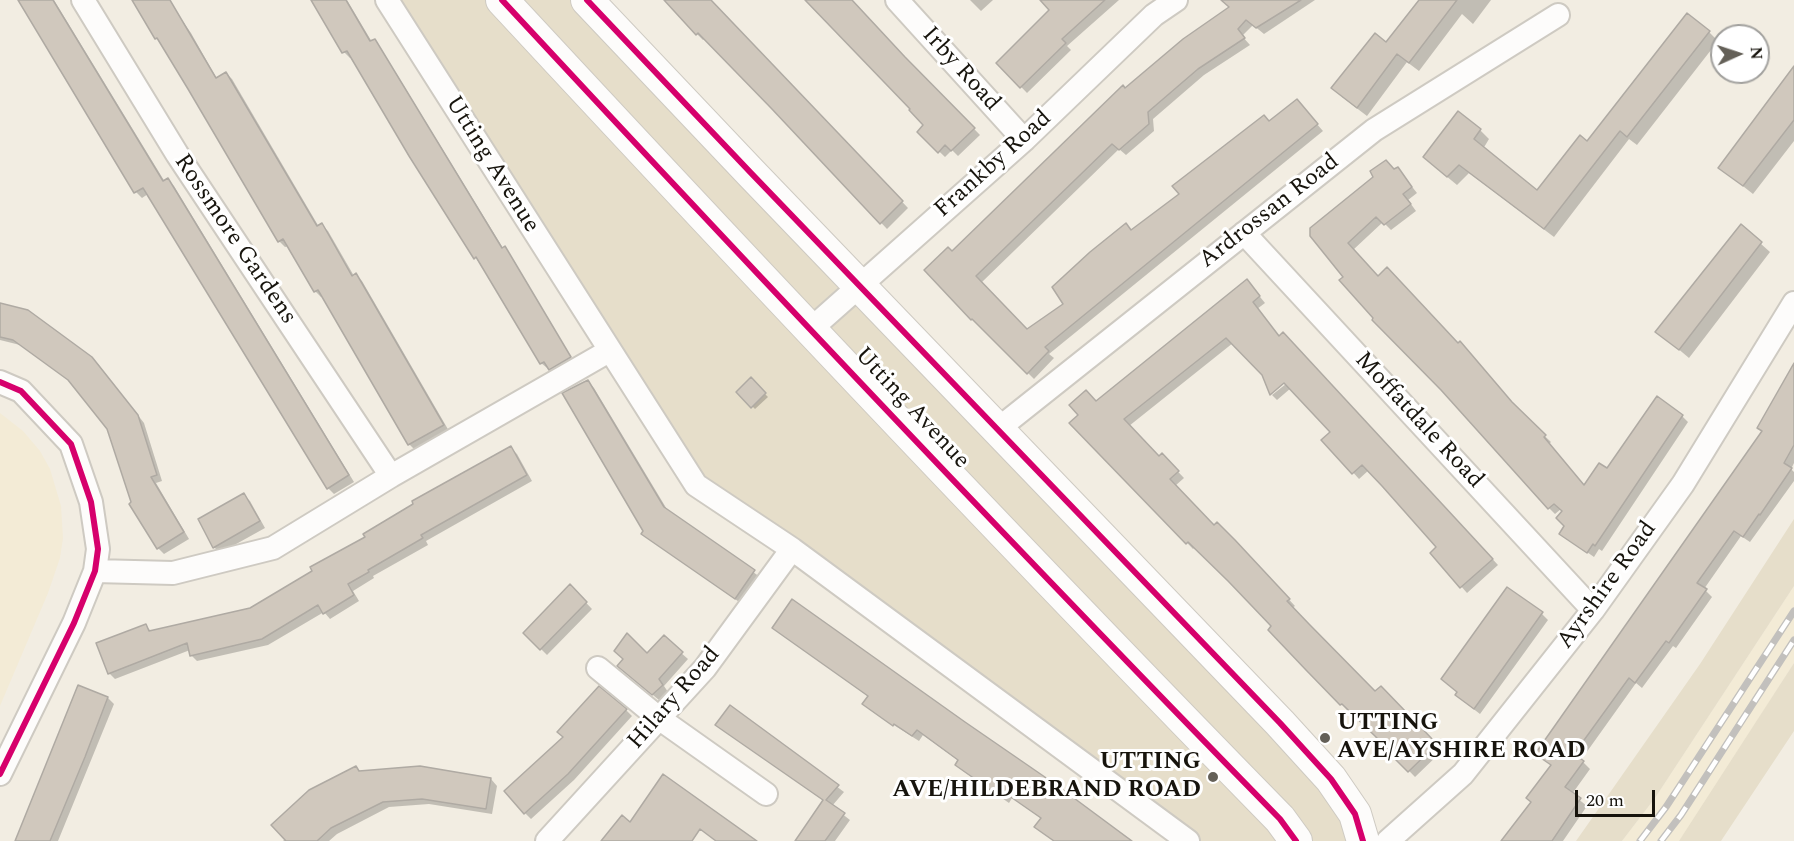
<!DOCTYPE html>
<html>
<head>
<meta charset="utf-8">
<style>
	body { margin:0 }
	#map { position:relative; width:1794px; height:841px; overflow:hidden; background:#f2ede2; font-family:Spectral,serif }
	canvas { display:block }
	.north { position:absolute; left:1710px; top:24px; width:60px; height:60px; box-sizing:border-box; background:#fff; border:2px solid #a2a19e; border-radius:50%; rotate:87deg; font-size:16px; font-weight:700; line-height:24px; text-align:center; color:#17140d }
	.north::after { content:''; display:block; margin:auto; width:21px; height:27px; background:#646058; clip-path:polygon(50% 0,100% 100%,50% 72%,0 100%) }
	.scale { position:absolute; left:1575px; top:790px; width:80px; height:27px; box-sizing:border-box; border:3px solid #17140d; border-top:0; padding-left:8px; font-size:18px; line-height:21px; white-space:nowrap; color:#17140d; -webkit-text-stroke:4px #fff; paint-order:stroke }
</style>
</head>
<body>
<div id="map">
<canvas width="1794" height="841"></canvas>
<div class="north">N</div>
<div class="scale">20 m</div>
</div>
<script>
const g = document.querySelector('canvas').getContext('2d');
g.lineJoin = 'round';
function fillPath(path, color) { g.fillStyle = color; g.fill(path, 'evenodd'); }
function trace(path, color, width, dash) { g.strokeStyle = color; g.lineWidth = width; g.lineCap = dash ? 'butt' : 'round'; g.setLineDash(dash || []); g.stroke(path); }
function drawText(font, color, halo, rows, align = 'center') {
  g.font = font + ' Spectral,serif'; g.lineWidth = 6; g.setLineDash([]); g.textBaseline = 'middle'; g.strokeStyle = halo; g.fillStyle = color; for (const [text, x, y, turn = 0] of rows) {
    g.save(); g.translate(x, y); g.rotate((+turn || 0) * Math.PI / 180); g.textAlign = isNaN(turn) ? turn : align; if (halo) g.strokeText(text, 0, 0); g.fillText(text, 0, 0); g.restore();
  }
}
fillPath(new Path2D(`
	M0 413 23 431 40 451 50 469 61 506 63 538 60 558 48 593 0 706Z
	M1794 586V663L1691 826 1679 841H1622L1655 798Z`), '#f3ebd6');
fillPath(new Path2D(`
	M387 0H587L1177 618 1363 841H1188L696 485Z
	M1794 519V586L1655 798 1622 841H1576L1700 664Z
	M1794 663V731L1721 841H1679Z`), '#e6deca');
fillPath(new Path2D(`
	M20 0H54L165 182 168 180 174 186 354 482 334 494 328 488 148 194 142 198 136 192Z
	M132 0H168L191 33 217 79 226 73 232 79 319 227 322 225 328 231 354 276 356 275 362 281 449 431 415 450 409 444 323 296 321 297 315 291 289 246 285 247 279 241 190 89Z
	M313 0H347L372 42 374 41 380 47 503 248 510 254 575 364 556 375 541 363 352 57 350 58 344 52Z
	M666 0H710L908 208 887 229 772 107 705 38 703 40 697 34Z
	M805 0H849L980 135 958 156 952 150 945 157 919 132 925 125 912 109 819 13 818 14Z
	M970 0H993L981 11Z
	M1059 0H1119L1067 46 1071 50 1027 93 998 63 1051 10Z
	M1245 0H1315L1264 34 1253 25 1242 36 1250 45 1204 75 1153 119 1154 131 1126 155 1119 149 981 283 1027 331 1065 305 1132 231 1302 107 1323 131 1049 354 1054 358 1034 379 979 324 953 253 1125 90Z
	M1421 0H1491L1473 24 1462 14 1419 71 1407 62 1367 116 1342 97Z
	M1709 32 1718 41 1637 145 1629 139 1554 237 1469 173 1457 185 1434 166 1480 130 1489 139 1483 149 1537 192Z
	M1794 69V141L1753 194 1720 168Z
	M1398 169 1417 193 1408 200 1416 211 1391 230 1383 222 1353 250 1378 278 1551 442 1549 444 1585 486 1682 416 1688 422 1602 551 1599 549 1594 557 1561 534 1566 526 1563 511 1561 509 1555 514 1549 508 1376 318 1312 236Z
	M1741 226 1770 252 1689 358 1657 331Z
	M1252 287 1265 303 1257 309 1280 337 1289 340 1498 565 1467 593 1432 553 1439 547 1369 470 1359 479 1324 440 1332 432 1291 388 1277 400 1272 395 1291 380 1289 377 1271 392V394L1263 375 1233 343 1129 426 1159 458 1162 455 1184 478 1175 486 1214 527 1241 548 1295 606 1292 608 1375 693 1381 688 1442 751 1415 777 1378 739 1379 738 1349 709 1347 710 1307 669 1273 627 1195 547 1193 549 1071 423Z
	M0 304 91 358 98 364 144 423 162 481 156 483 189 539 164 554 158 548 133 503 108 428 73 383 20 345 0 340Z
	M1794 366V463L1791 469 1794 472V481L1750 542 1741 536 1704 589 1712 597 1676 648 1673 646 1642 688 1636 683 1581 760 1590 769 1572 794 1587 806 1563 841H1507L1532 802 1552 766 1537 753 1763 432Z
	M751 380 768 397 755 409 738 392Z
	M588 382 594 388 668 511 760 577 742 604 643 534 645 531Z
	M511 448 517 454 532 481 426 541 428 545 373 576 374 578 353 591 359 601 330 619 324 612 268 645 197 661 191 655 190 650 115 679 109 673 146 626 152 632 251 610Z
	M244 495 250 501 265 528 220 553 214 547Z
	M570 586 592 609 547 655 525 633Z
	M1542 614 1548 620 1480 714 1463 701 1457 695 1458 692 1443 679Z
	M774 628 1105 824 1132 841H1054L1036 827 1042 819 1012 798 1009 803 963 771 957 765 959 761 923 735 919 741 870 710 869 697Z
	M664 638 688 659 664 686 668 692 659 700 625 672V660L647 655Z
	M108 698 114 704 58 841H16Z
	M731 707 844 792 832 806 850 820 835 841H797L824 801 717 725Z
	M626 710 632 716 574 780 531 819 525 813Z
	M356 767 361 772 491 779 497 786 492 814 429 804 389 807 337 834 329 841H283Z`), '#0003');
const building = new Path2D(`
	M18 0H53L163 181 168 178 349 475 327 489 143 188 134 193Z
	M132 0H170L216 78 226 72 317 226 322 223 352 276 356 273 444 425 408 445 318 290 314 292 283 239 278 242 188 89 157 38 155 39Z
	M311 0H346L370 41 375 39 502 248 505 246 571 357 549 370 544 362 540 364 476 257 474 259 409 156 347 51 342 53Z
	M664 0H711L903 201 880 224 771 108 698 33 696 35Z
	M805 0H852L905 57 975 128 951 151 945 145 938 153 917 132 923 125 909 110 910 109Z
	M1040 0H1105L1062 39 1066 43 1020 88 996 63 1049 10Z
	M1221 0H1301L1256 28 1246 20 1238 29 1245 38 1198 69 1148 112 1149 124 1119 150 1112 144 976 276 1027 329 1063 304 1052 287 1090 252 1126 223 1131 230 1179 194 1172 186 1264 115 1269 121 1297 99 1318 124 1045 347 1049 351 1027 374 972 319 971 320 924 270 948 247 952 251 1123 85 1125 88 1183 39 1229 7Z
	M1419 0H1457L1409 63 1397 54 1357 108 1331 88 1375 33 1386 42Z
	M1687 13 1710 31 1627 137 1620 131 1544 229 1459 165 1447 177 1423 157 1458 111 1481 129 1474 139 1537 190 1580 135 1587 141Z
	M1794 66V120L1743 186 1718 168Z
	M1386 160 1394 169 1398 167 1412 187 1403 194 1411 204 1384 225 1376 217 1348 243 1378 276 1387 267 1458 343 1460 341 1512 402 1546 435 1544 437 1584 485 1599 463 1607 468 1657 396 1683 415 1595 546 1593 544 1587 553 1559 534 1564 526 1556 518 1562 511 1554 504 1548 509 1441 390 1372 320 1373 318 1339 280 1343 277 1310 236V228L1373 177 1370 171Z
	M1741 224 1762 242 1679 350 1655 332Z
	M1247 279 1260 296 1253 302 1279 336 1283 332 1493 559 1460 588 1430 553 1436 547 1382 486 1362 465 1352 474 1321 440 1330 432 1284 383 1270 395 1262 375 1226 338 1124 419 1159 456 1162 453 1179 471 1170 479 1214 525 1217 522 1235 540 1290 599 1287 601 1309 624 1375 691 1381 686 1437 744 1408 772 1375 739 1377 738 1342 704 1340 705 1306 670 1268 630 1271 626 1228 581 1188 542 1186 544 1069 423 1078 415 1069 405 1086 390 1096 401Z
	M0 303 28 310 92 357 138 415 157 475 151 477 184 532 157 549 129 504 131 502 107 429 68 380 13 340 0 337Z
	M1794 363V445L1784 463 1792 468 1760 515 1759 514 1743 537 1734 531 1697 583 1707 589 1669 643 1666 641 1635 683 1629 678 1574 754 1584 761 1565 787 1581 798 1552 841H1501L1531 802 1526 798 1551 765 1535 754 1762 431 1757 428Z
	M751 377 766 393 751 408 736 392Z
	M588 380 664 507 755 570 735 599 641 534 643 531 562 393Z
	M511 446 527 475 421 535 423 538 368 570 369 572 348 584 354 595 323 614 318 605 262 639 190 656 187 643 108 674 96 643 146 624 149 631 250 608 312 571 310 567 365 537 363 534 413 504 412 501Z
	M244 493 260 521 213 548 198 519Z
	M570 584 587 602 540 650 523 633Z
	M1507 587 1543 612 1474 709 1455 695 1457 692 1441 679Z
	M792 599 965 722 1055 784 1132 841H1054L1034 827 1041 818 1005 793 1002 798 955 765 958 760 917 730 912 736 894 724 893 726 862 704 868 696 772 628Z
	M627 633 647 653 664 635 683 652 659 679 663 685 652 695 617 666 623 659 614 651Z
	M78 685 108 697 85 757 50 841H15Z
	M599 686 627 709 568 774 524 814 504 791 563 737 557 732Z
	M730 705 839 785 826 800 845 813 825 841H795L823 800 715 725Z
	M356 766 359 771 420 766 491 778 486 809 422 799 383 802 331 828 317 841H286L271 825 309 790Z
	M663 774 757 841H716L700 829 692 841H601L622 815 630 822Z`);
fillPath(building, '#d0c8bd');
trace(building, '#afaaa3', 1.5);
const street = new Path2D(`
	M83 0 177 154 391 476 273 548 173 573 95 571
	M387 0 696 485 792 549 1188 841
	M897 0 1024 140
	M1244 233 1593 610
	M811 329 1024 140 1154 15 1176 0
	M0 382 21 391 71 444 91 502 98 549 95 571 74 623 0 774
	M998 429 1374 130 1558 15
	M391 476 609 351
	M598 668 660 719 766 794
	M547 841 705 668 792 549
	M1388 841 1463 774 1593 610 1683 484 1794 303`);
const secondary = new Path2D(`
	M502 0C758 276 1017 550 1280 819L1296 841
	M587 0 751 173 1280 723 1331 779 1355 814 1363 841`);
trace(street, '#cecac2', 26);
trace(secondary, '#cecac2', 34);
trace(street, '#fdfcfb', 22);
trace(secondary, '#fdfcfb', 32);
const rail = new Path2D(`
	M1640 841 1666 807 1794 611
	M1661 841 1681 815 1794 640`);
trace(rail, '#c2c0bd', 7);
trace(rail, '#fff', 4.5, [14]);
trace(new Path2D(`
	M502 0C758 276 1017 550 1280 819L1296 841
	M587 0 751 173 1280 723 1331 779 1355 814 1363 841
	M0 382 21 391 71 444 91 502 98 549 95 571 74 623 0 774`), '#d6006c', 6);
for (const [x, y, r, color] of [
	[1325,738,6,"#646058"],
	[1213,777,6,"#646058"]
]) { const dot = new Path2D(); dot.arc(x, y, r, 0, 2 * Math.PI); g.fillStyle = color; g.fill(dot); trace(dot, '#fff', 2); }
drawText('24px', '#17140d', '#fff', [
	["Irby Road",960,70,48],
	["Utting Avenue",491,165,58],
	["Frankby Road",994,165,-42],
	["Ardrossan Road",1270,212,-38],
	["Rossmore Gardens",234,240,56],
	["Utting Avenue",911,409,47],
	["Moffatdale Road",1418,421,47],
	["Ayrshire Road",1608,586,-54],
	["Hilary Road",675,699,-49]
]);
drawText('bold 24px', '#17140d', '#fff', [
	["UTTING",1337,724],
	["AVE/AYSHIRE ROAD",1337,752],
	["UTTING",1201,763,"right"],
	["AVE/HILDEBRAND ROAD",1201,791,"right"]
], 'left');
</script>
</body>
</html>
